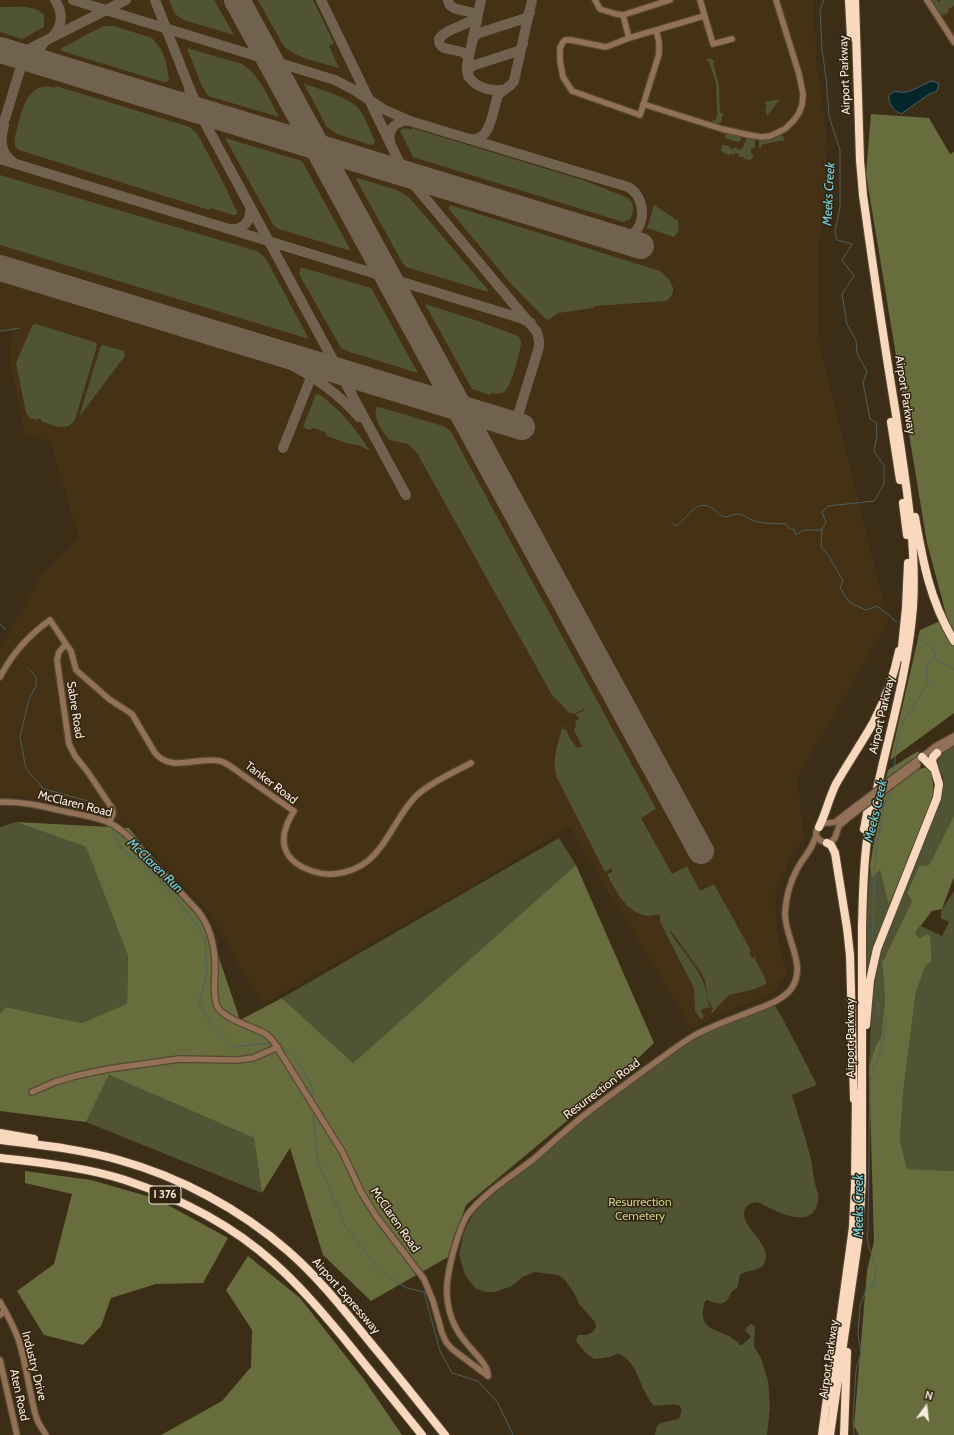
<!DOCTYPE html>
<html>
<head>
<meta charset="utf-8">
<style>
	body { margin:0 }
	#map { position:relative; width:954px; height:1435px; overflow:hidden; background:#3c2d17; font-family:Cabin,sans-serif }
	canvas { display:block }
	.north { position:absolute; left:906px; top:1387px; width:40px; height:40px; -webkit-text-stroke:3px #32230d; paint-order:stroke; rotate:15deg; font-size:11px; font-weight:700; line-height:16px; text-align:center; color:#f5ebde }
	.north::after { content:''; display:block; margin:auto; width:14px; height:18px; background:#f5ebde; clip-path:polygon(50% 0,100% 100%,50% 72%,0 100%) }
</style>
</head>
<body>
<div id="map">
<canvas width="954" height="1435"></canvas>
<div class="north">N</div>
</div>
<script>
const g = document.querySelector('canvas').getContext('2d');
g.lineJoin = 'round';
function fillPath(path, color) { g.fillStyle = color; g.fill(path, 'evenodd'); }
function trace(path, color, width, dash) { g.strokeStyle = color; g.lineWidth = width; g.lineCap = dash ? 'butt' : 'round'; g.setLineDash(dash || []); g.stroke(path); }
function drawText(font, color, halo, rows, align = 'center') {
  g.font = font + ' Cabin,sans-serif'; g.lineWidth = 3; g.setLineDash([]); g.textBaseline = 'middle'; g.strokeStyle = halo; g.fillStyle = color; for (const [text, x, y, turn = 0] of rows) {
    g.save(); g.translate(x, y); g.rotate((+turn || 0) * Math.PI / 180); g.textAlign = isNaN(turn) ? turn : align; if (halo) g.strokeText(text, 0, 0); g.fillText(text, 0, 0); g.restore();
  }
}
fillPath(new Path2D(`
	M0 0H813L817 65 815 69 818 72 821 90 828 148 826 159V184L817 262 819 340 888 623 798 776 802 830 806 835 788 860 787 868 775 893 777 931 786 974 775 990 761 998 718 1015 700 1025 691 1027 569 827 468 888 262 1005 210 914 128 825 92 810 15 796 0 799V649L21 612 38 579 79 538 50 442 25 434 9 359 13 331 0 332Z
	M954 1V36L938 11Z`), '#453114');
fillPath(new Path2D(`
	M169 0H214L234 35 184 20 175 14Z
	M258 0H313L334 43 329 46 339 68C323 63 293 58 283 45Z
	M930 0H937L938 2 941 0H954V6L948 9 949 12 941 16Z
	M2 7C15 7 35 4 44 15V27L22 39 0 32V8Z
	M103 26H114L152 38 161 49 166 62 169 79 167 82H163L62 51 60 49Z
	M187 48 242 64C260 75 269 99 279 117L208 96 201 84Z
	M709 58 715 62 713 63 719 86 720 113H723L721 122 717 125 713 123V120H716L717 113H719L717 112 716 83 709 61 706 60Z
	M304 84C317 88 352 98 360 110 366 120 370 131 375 141L374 144 371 145 337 134 327 127Z
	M56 86 190 127 198 135 225 186 237 212 236 215H233L210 208 209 210 19 150C14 146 14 143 15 137 19 122 24 90 42 87 47 86 51 87 55 88Z
	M780 99 767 116 765 109 767 108 765 102Z
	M406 128 411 130 412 128 583 180 628 198C635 205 634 212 630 219L623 222 413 157 400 131 402 129Z
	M728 133 739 136 741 139 740 141 737 142 725 138V135Z
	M781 135 783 136 785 143 783 140 761 145V148H759V141L761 139Z
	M225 138 302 161 351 251 279 229 274 226Z
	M747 138H753L755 140V148H751V154L754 156 751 160 743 159 744 157H739V154L735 153 734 155 730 154 729 155 722 152 721 150 722 145 730 146 729 148 733 149 734 147 740 150 742 149Z
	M0 175 257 251 266 259 309 339 0 245Z
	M357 178 397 190 409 197 488 290V292L406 267 402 262 356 179Z
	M450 205 660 271C669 279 681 290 666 301L595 306 593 308 558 313 549 320 546 319 511 284 448 208Z
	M654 205 678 221 679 230 674 237 647 228Z
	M301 268H304L371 288 418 373 350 352 341 348 300 276 299 272Z
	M425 304 475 320 518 336 521 341V344C519 354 512 386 504 392 500 394 496 394 491 393L490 395 472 389Z
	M36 324 97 343 96 349 75 420C67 433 52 425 41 421V419L38 418 37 420 30 418 26 413 16 363 32 326Z
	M102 345 124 351 125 356 79 417 100 348Z
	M316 394C321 394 325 399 329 402 346 416 358 433 370 451L361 446 346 443 327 436 325 432 314 428 309 430 303 427Z
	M377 407H379L443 426 450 430 656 809 641 818 672 874 687 866 700 891 714 884 751 951 749 952 752 958 755 956 756 957 755 959 766 980V984L755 989 729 995 712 1013 711 1011 713 1009 708 1000 705 981 702 974 671 931 670 932C680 948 694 962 702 979 707 988 706 999 711 1009L708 1007 701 1010 704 1018 700 1019 695 1010 694 988 666 934 660 921V915C656 914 653 916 648 916 626 913 616 891 607 874L613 872 611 868 605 872 557 778C551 760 558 743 563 725L564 730 566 729C569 737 572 743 578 748L582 746 574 730 576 725 575 721 579 720V717L575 715 585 710 584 709 574 714 568 712 564 707 552 695 417 453 408 444 389 440C383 431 372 419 377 407Z
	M954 747V815L929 865 919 866 907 893 912 901 882 963 885 998 881 1038 876 1045 869 1067C871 1025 871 983 883 942L941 800C942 792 944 785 943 777 941 771 934 761 940 755 943 752 950 749 954 747Z
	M16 822 86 847 128 956 127 1005 82 1023 7 1007 0 1014V827Z
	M923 827 867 981V916L870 866 872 878 880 870 888 904 891 900Z
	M559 838 576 865 353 1063 282 998Z
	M954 891V1171L907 1169 900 1141 903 1093 916 992 926 965 931 962V947L915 933 921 926 942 936 949 922 941 918V911Z
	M775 1006 784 1021 817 1085 792 1095C798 1116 806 1138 811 1160 813 1168 813 1176 815 1184 816 1189 819 1194 818 1199 818 1205 815 1213 808 1216 798 1221 777 1212 768 1207 765 1206 762 1204 760 1203 755 1201 749 1204 746 1207 734 1224 777 1246 764 1264 759 1272 747 1269 740 1275 737 1285 741 1286 731 1292 726 1308 719 1304 707 1300L705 1301C695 1337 724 1325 740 1345H742L750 1338V1335L745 1330 748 1326 751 1324 753 1325 755 1327 754 1346 761 1358 768 1381 770 1407 767 1435H655L657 1426 661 1423 679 1419 682 1410 680 1406C672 1402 663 1407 653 1405 638 1387 640 1364 618 1353L610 1357 594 1359 586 1353 576 1341 578 1335H587L593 1332 596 1327 595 1322 579 1304 574 1293 565 1280 558 1275 535 1272 522 1277 512 1286 495 1292H485L475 1288 465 1275 459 1254 464 1232 473 1214 483 1203 599 1107 675 1051 701 1035 718 1027Z
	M109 1075 254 1138 262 1193 86 1122Z`), '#505434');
fillPath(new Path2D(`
	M871 114 929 118 950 154 954 152V713L890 760 920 630 947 618 927 543 866 174Z
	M918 751 920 755 915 760 921 769 926 767 928 768 932 775 934 793 931 805 926 820 891 900 888 904 880 870 872 878 870 866 880 803 888 770Z
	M954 815V877L942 909 932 911 915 933 920 938 928 934 930 937 931 947V962L926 965 916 992 903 1093 900 1141 907 1169 954 1171V1435H859L854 1426 867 1271 874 1241 869 1067 876 1045 881 1038 885 998 882 963 912 901 907 893 919 866 929 865Z
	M16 822 129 828 209 928 240 1020 282 998 353 1063 576 865 654 1043 610 1085 466 1205 448 1257 371 1301 323 1255 290 1148 262 1193 254 1138 109 1075 86 1122 0 1111V1014L6 1007 82 1023 127 1004 128 956 86 847Z
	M25 1171 91 1180 157 1199 228 1238 203 1283 156 1284 111 1298 101 1326 83 1345 44 1335 17 1291 54 1264 72 1194 25 1183Z
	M248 1256 300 1298 363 1378 402 1435H161L222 1401 251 1367 252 1330 226 1290Z`), '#686d3e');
const water = new Path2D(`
	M933 81 939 84 937 91 928 95 901 114C893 110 888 103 889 95L895 91C910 96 920 84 933 81Z`);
fillPath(water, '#03262b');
trace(water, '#4c6161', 1);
trace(new Path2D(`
	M824 0 820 10 822 50 826 77 829 116 840 150V208L835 231 837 240 852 244 842 260 854 276 842 294 847 325 856 340 857 353 867 372 863 382 870 419 876 422 877 435 874 451 884 466V484L874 501 828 506 822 512 826 522 822 530 821 547 829 556 843 581 840 588 850 603 866 610 877 606 897 622
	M0 331 20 328
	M673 524 676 526C684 521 688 512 697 507 711 500 718 517 726 517 730 516 734 514 738 514 745 514 751 521 758 522 767 524 777 523 786 524L790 529H794L796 535 804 530H822
	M0 624 6 630
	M935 659 954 669
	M29 669 36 677V686L29 699 20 737 26 769 44 789 88 801 99 811
	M894 774 896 745 903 722 929 682 926 674 928 663 935 659V651L917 636
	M113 831 122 850 141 862 178 900 205 937 207 974 199 1002 212 1026 232 1047 271 1043
	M872 940 876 852 884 804 892 793 893 787
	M278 1043 299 1062 313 1089V1099
	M313 1110 314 1125 318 1161 345 1226 382 1273 407 1288 424 1292 440 1351 452 1373 478 1381 498 1403 513 1435
	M854 1435 853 1420 856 1370 861 1353 858 1335 860 1306 866 1290 874 1285 876 1269 867 1240 868 1229 870 1081 884 1040 886 1017 879 1012 877 1000`), '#4c6161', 1);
trace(new Path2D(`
	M73 0 335 80 354 90 383 109 410 121 628 187C647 197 647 230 626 238 621 240 614 237 608 236
	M155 0 189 87 205 123 406 495
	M321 0 405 174 537 332 539 340V347L515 425
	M448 0C449 11 465 10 474 13L476 16 477 22
	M481 0 467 66C465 85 490 93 505 89
	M53 36C63 26 63 12 55 0
	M473 40 475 36 479 33 526 18 530 12
	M45 41 40 48V57L46 63 55 67
	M2 51 13 53 25 51 126 0
	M468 62C470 43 438 57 439 39 446 27 473 26 478 13
	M468 76V71L472 66 518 51 521 48 523 44
	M171 102C182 104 192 101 189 88
	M197 105 203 111 213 115
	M4 125C0 140 0 153 13 162
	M0 130C11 110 18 59 33 48
	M471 139C491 142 493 109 498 95 503 89 510 88 514 81L532 0
	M390 141C387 129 398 119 410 121
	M0 159 520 318 531 323
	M230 229C244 230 252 220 250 206
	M238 341C283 359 326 379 359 417
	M283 448 316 365`), '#70624f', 10);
trace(new Path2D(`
	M237 0 701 851
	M0 50 641 246
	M0 268 522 427`), '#70624f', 26);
const minor = new Path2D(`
	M595 0 600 9 616 14 623 15 670 0
	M700 0 713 44 732 39
	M927 0 954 42
	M623 15 629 38
	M656 30 659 42V54L640 115 572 91 563 77 560 61V48L563 42 565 40H571L606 47 629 38 704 16
	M643 104 722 129 749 135 762 137 770 136 785 129 794 120 799 113 802 105 803 94 799 74 776 0
	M66 644 71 651 76 670 109 699 132 714 155 753C171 773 199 756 220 761 228 763 237 771 244 776 261 788 277 800 294 811 287 822 281 835 285 848 289 861 300 867 312 871 323 875 334 875 345 872 384 863 391 821 416 796 431 782 453 773 471 763
	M0 677C12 654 29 635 50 620L66 644 59 652 57 660 69 744 75 756 87 771 112 808 113 814 109 823
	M934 754 954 742
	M919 759 936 746 954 736
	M0 802C23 801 45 807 67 812 81 815 96 817 110 823 118 827 125 833 132 840L198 911C213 930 216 952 215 975 214 983 214 999 217 1006 224 1020 254 1026 267 1035 270 1037 273 1041 275 1044L343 1153 361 1192 376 1216 424 1279 433 1301 442 1333 446 1342 452 1349 488 1376
	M848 812C844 815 840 819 835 822 830 824 825 821 820 826 810 834 821 845 831 842L835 838 839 826 852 815
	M32 1092 55 1082 75 1076 108 1069 179 1059 237 1060 253 1058 278 1047
	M0 1302C7 1314 14 1327 19 1341 26 1364 29 1389 35 1413L38 1422 46 1435
	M0 1315 5 1311
	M0 1360 17 1435
	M488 1376C489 1365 471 1350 464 1340 450 1323 444 1299 448 1277 450 1262 459 1227 468 1214 486 1191 514 1175 536 1157 553 1142 569 1127 587 1113 606 1098 626 1084 646 1069 662 1058 678 1045 695 1035 710 1027 726 1021 742 1015 758 1008 780 1003 791 989 808 966 785 939 785 914 786 896 792 876 802 861 808 853 813 846 816 836`);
const highway = new Path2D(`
	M849 0 851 37
	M891 422 900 480
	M903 503 907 535
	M915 517C923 562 930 601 954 641
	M901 657 906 608 908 563
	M922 757 933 768
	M819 827C826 813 829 798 836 784 848 763 861 744 873 723 885 700 894 676 899 651
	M864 829 869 803
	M827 843 831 845 835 853 847 928 850 955 854 1099
	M866 1025 870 980 877 949 937 798 939 784 932 761 933 757 937 753
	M0 1133 34 1139
	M0 1140C40 1145 80 1149 119 1160 180 1177 240 1209 288 1251 319 1278 344 1310 369 1341 395 1372 420 1404 445 1435
	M0 1158C42 1163 85 1167 125 1180 179 1198 232 1225 274 1263 299 1285 321 1311 342 1336 369 1369 395 1402 422 1435
	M829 1403 853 1227 855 1186 856 1094
	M822 1435 827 1398
	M830 1435 859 1235 862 1178V926C863 895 863 864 868 833 881 758 907 684 913 607 917 543 905 479 896 415 884 342 873 268 863 195L860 160 855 0
	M844 1435 847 1352`);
trace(minor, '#564833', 8);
trace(highway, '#564833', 10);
trace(minor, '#927157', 5.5);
trace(highway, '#f9d8be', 8);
const minorBridge = new Path2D(`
	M848 812 916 761
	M852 815 918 765`);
trace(minorBridge, '#564833', 8, []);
trace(minorBridge, '#927157', 5.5);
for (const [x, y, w] of [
	[165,1195,32]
]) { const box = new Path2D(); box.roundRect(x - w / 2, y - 9, w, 18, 3); g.fillStyle = '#32230d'; g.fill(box); trace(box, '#f5ebde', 1); }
drawText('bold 11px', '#f5ebde', null, [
	["I 376",165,1195]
]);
drawText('12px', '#f5ebde', '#32230d', [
	["Airport Parkway",845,75,-92],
	["Airport Parkway",905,395,81],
	["Sabre Road",75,710,81],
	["Airport Parkway",882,715,-77],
	["Tanker Road",271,783,37],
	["McClaren Road",75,804,14],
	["Airport Parkway",850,1038,-90],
	["Resurrection Road",602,1089,-37],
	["McClaren Road",395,1220,55],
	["Airport Expressway",346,1296,49],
	["Airport Parkway",829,1359,-82],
	["Industry Drive",34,1366,76],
	["Aten Road",19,1395,78]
]);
drawText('12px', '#c6ce84', '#32230d', [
	["Resurrection",640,1202],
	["Cemetery",640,1216]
]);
drawText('italic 13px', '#6fd3e4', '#32230d', [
	["Meeks Creek",829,194,-87],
	["Meeks Creek",876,811,-77],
	["McClaren Run",155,866,44],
	["Meeks Creek",859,1206,-90]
]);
</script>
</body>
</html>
